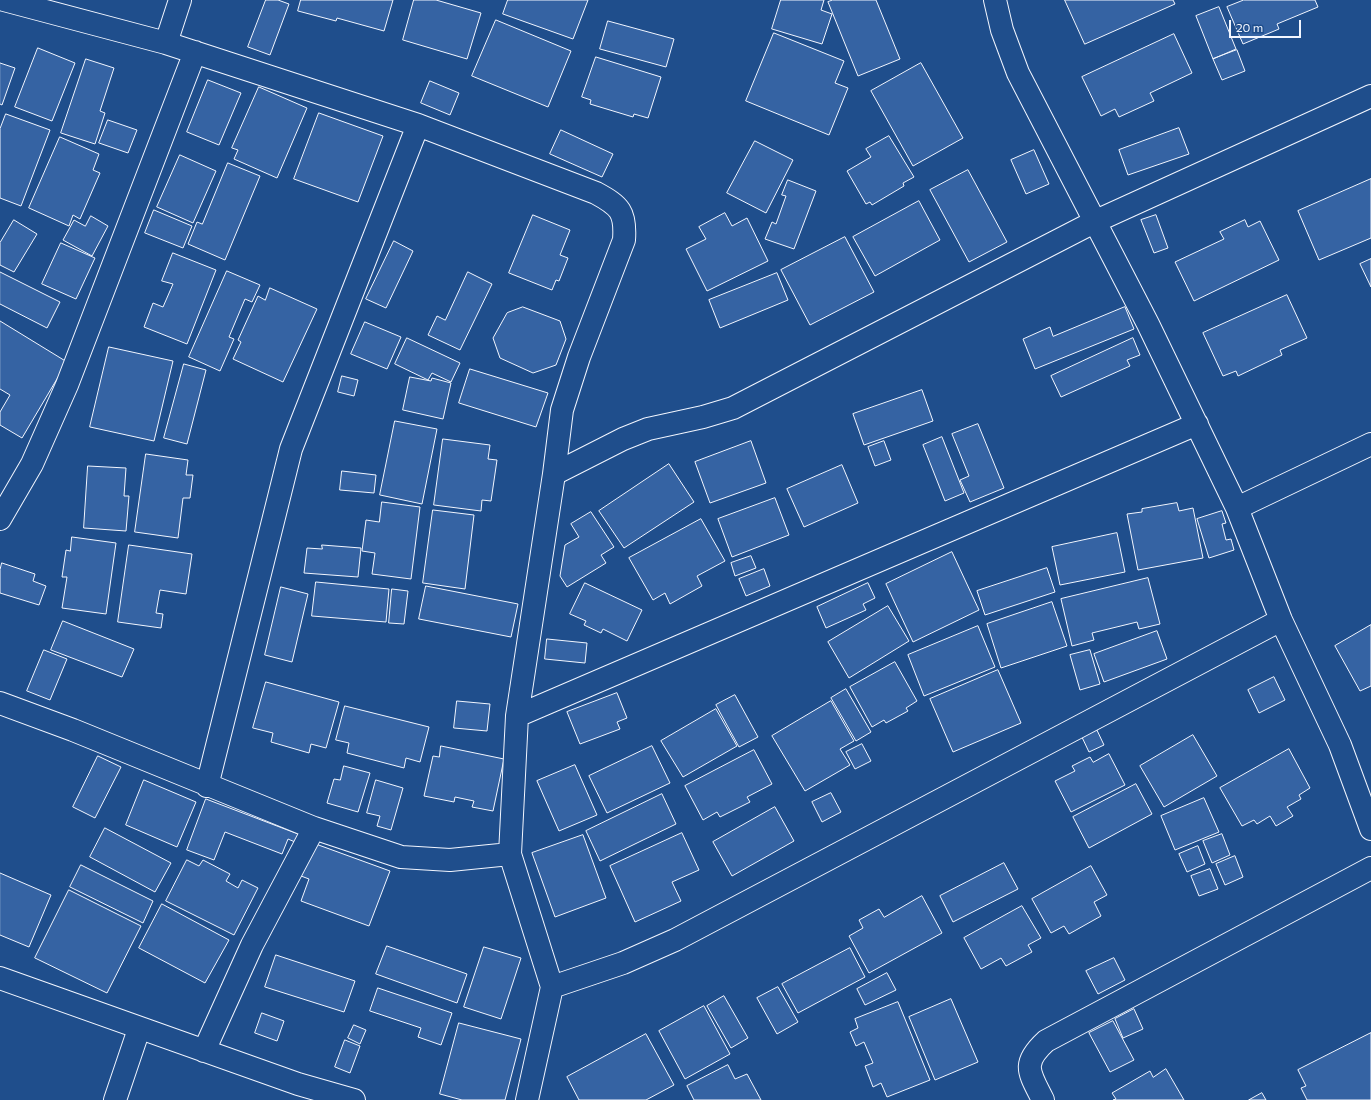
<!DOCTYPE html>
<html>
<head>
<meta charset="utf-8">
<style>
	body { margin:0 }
	#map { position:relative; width:1371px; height:1100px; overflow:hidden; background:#1f4e8c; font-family:Commissioner,sans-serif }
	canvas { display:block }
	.scale { position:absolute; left:1229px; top:20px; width:72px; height:18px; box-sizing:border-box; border:2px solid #f2f6ff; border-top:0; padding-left:5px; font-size:12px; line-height:14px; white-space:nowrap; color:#f2f6ff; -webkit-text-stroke:3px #1f4e8c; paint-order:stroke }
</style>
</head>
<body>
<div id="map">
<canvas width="1371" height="1100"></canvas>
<div class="scale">20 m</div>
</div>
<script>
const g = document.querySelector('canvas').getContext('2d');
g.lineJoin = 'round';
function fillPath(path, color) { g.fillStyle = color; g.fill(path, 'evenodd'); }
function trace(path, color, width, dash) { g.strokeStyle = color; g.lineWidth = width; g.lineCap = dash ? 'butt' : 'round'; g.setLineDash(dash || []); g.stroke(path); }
const building = new Path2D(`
	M266 0H278L289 4 270 55 248 47Z
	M301 0H393L384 31 337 18 336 21 298 11Z
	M414 0H436L481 13 467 59 403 40Z
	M508 0H588L573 39 503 14Z
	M781 0H824L821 10 832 14 822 44 772 29Z
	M833 0H876L900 59 858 76 828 2Z
	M1065 0H1173L1175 4 1085 44Z
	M1244 0H1315L1318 7 1277 24 1279 29 1243 44 1227 7Z
	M1219 7 1236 49 1213 59 1196 16Z
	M496 20 571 51 548 107 472 76Z
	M608 21 674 39 666 67 600 49Z
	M774 33 844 61 835 83 848 88 829 135 746 101Z
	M1174 34 1192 73 1150 93 1154 101 1119 117 1115 109 1101 116 1082 77Z
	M38 48 75 63 52 121 15 107Z
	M1237 50 1245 71 1222 80 1213 59Z
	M596 57 661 77 648 118 634 114 633 117 590 104 591 100 582 97Z
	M86 59 114 68 100 111 105 113 95 144 61 133Z
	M0 63 15 68 2 105 0 104Z
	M921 63 963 138 913 166 871 91Z
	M208 80 241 93 219 145 187 132Z
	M430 81 459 93 450 115 421 103Z
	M259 87 307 108 277 178 234 159 238 150 232 148Z
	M319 113 383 136 358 202 294 179Z
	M6 114 50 130 21 206 0 198V129Z
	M108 120 137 130 128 153 99 143Z
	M1179 128 1189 154 1128 175 1119 150Z
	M561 130 613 154 602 177 550 154Z
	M889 136 914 177 903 183 904 186 872 205 870 202 866 204 847 171 871 157 866 149Z
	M60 137 99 154 93 170 100 173 80 219 73 215 69 226 29 208Z
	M755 141 793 160 766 213 727 193Z
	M1034 150 1049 184 1026 194 1011 160Z
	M180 155 216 171 193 223 157 207Z
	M228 163 260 176 225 260 188 244 197 222 202 224Z
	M968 170 1007 242 969 262 930 190Z
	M1371 179V238L1319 260 1298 211Z
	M788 180 816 191 794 249 765 239 772 222 776 224 786 196 782 195Z
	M919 201 940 240 875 276 853 237Z
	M154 210 192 226 183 248 145 233Z
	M725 213 732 226 747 218 768 261 707 291 686 249 706 239 699 227Z
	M533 215 570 230 560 255 568 258 559 281 556 280 552 290 509 273Z
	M1156 215 1168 248 1154 253 1141 220Z
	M91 216 108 226 92 256 63 240 74 220 85 226Z
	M14 220 37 234 14 272 0 265V243Z
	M1245 220 1248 227 1260 221 1279 260 1194 301 1175 262 1224 239 1220 232Z
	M845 237 874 292 810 325 781 270Z
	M394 241 413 251 386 308 366 299Z
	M61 243 95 258 76 299 42 284Z
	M173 253 216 270 187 344 144 327 153 303 163 307 173 284 162 281Z
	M1371 259V287L1360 264Z
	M227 271 260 285 252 302 245 299 229 337 234 339 220 371 189 357Z
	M0 272 60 302 47 328 0 304Z
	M468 272 492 284 460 350 428 335 437 316 445 320Z
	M777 273 788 300 720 328 709 300Z
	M270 288 317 309 283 382 233 359 241 342 238 340 258 296 265 300Z
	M1287 295 1307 338 1280 350 1282 355 1238 376 1236 371 1223 376 1203 333Z
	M523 307 560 321 566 339 556 365 533 373 500 358 493 338 507 313Z
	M1125 307 1134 329 1035 369 1023 339 1050 327 1053 336Z
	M0 321 67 362 22 438 0 425V412L10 395 0 389Z
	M365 322 401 337 387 369 351 354Z
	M407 338 460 363 451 382 432 373 428 380 395 364Z
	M1133 338 1140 355 1127 360 1130 366 1061 397 1051 376Z
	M109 347 173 361 154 441 90 427Z
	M184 364 206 370 187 444 164 438Z
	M470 369 548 393 536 427 459 403Z
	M342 376 358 380 354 396 338 392Z
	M410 377 431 381 432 378 451 383 443 419 403 410Z
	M922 390 933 421 864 445 853 414Z
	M395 421 437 429 422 504 380 495Z
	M978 424 1004 488 970 502 960 480 969 476 952 434Z
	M942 437 964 493 945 501 923 445Z
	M443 439 490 445 488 459 497 460 491 501 482 500 481 511 434 505Z
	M751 441 766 483 710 503 695 462Z
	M884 441 891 460 875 466 868 447Z
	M146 454 188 460 186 475H193L190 498H183L178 538 135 532Z
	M669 464 694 502 624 548 599 511Z
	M842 465 858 503 804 527 787 489Z
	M88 466 126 468 124 496H129L126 531 84 528Z
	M342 471 376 475 374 493 340 490Z
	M775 498 789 535 732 557 718 519Z
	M382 502 420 507 411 579 372 574 375 553 362 551 366 520 379 522Z
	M1177 503 1179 511 1193 508 1203 558 1138 570 1127 514 1142 512V509Z
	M433 510 474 515 465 589 423 583Z
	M1222 511 1226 523 1222 524 1226 540 1231 539 1234 550 1209 558 1197 519Z
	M591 512 614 547 601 555 606 563 567 587 560 576 565 545 579 537 571 524Z
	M701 519 725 561 697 576 702 586 670 604 665 593 653 600 629 558Z
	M1117 533 1125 572 1060 585 1052 547Z
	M72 537 116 543 106 614 62 608 67 577H62L66 550 70 551Z
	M129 545 192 554 186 594 160 590 156 613 163 614 161 628 118 622Z
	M322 545 361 548 358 577 304 573 307 548 322 549Z
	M952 552 979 610 913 642 886 584Z
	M751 556 756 568 735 576 731 563Z
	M2 563 35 574 33 581 46 586 39 605 0 593V570Z
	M1047 568 1055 592 985 615 977 591Z
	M764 569 770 586 746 596 739 579Z
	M1148 578 1160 624 1139 629 1137 622 1092 633 1094 640 1072 646 1061 599Z
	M316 582 389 589 386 622 312 616Z
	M585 583 642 610 627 641 603 629 601 633 584 625 586 621 570 614Z
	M868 583 875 598 863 604 866 610 826 628 817 607Z
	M426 586 518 604 511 637 419 619Z
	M281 587 308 594 292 662 265 655Z
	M392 589 408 591 404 624 389 623Z
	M1052 602 1067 646 1001 668 987 624Z
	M888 606 909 641 849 678 828 642Z
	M63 621 134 649 122 677 51 650Z
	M1371 625V686L1360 691 1335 646Z
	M978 626 995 667 924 696 908 655Z
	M1157 631 1167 659 1104 682 1094 654Z
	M547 639 587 643 585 663 545 659Z
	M44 650 67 659 50 700 27 691Z
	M1090 650 1100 684 1080 690 1070 655Z
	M895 662 917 701 906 708 908 711 886 723 884 720 872 727 850 687Z
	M998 670 1021 723 953 752 930 699Z
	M1274 677 1285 700 1259 713 1248 690Z
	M266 682 339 702 326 748 311 744 309 753 271 742 273 733 253 728Z
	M846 689 871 732 856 741 831 698Z
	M617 693 627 718 617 722 620 729 580 744 567 712Z
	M735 695 758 737 739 747 716 705Z
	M457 701 490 704 487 731 454 728Z
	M831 701 854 741 840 749 850 765 805 791 772 736Z
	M345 706 429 727 420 762 406 758 404 768 347 753 349 743 336 740Z
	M716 709 737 746 683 777 661 741Z
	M1095 726 1104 745 1089 752 1080 733Z
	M1193 735 1217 776 1164 807 1140 766Z
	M862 744 871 761 855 769 846 752Z
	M441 746 504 759 493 811 472 807 474 801 455 797 454 802 424 796 433 756 439 757Z
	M652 746 670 783 607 813 589 776Z
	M1289 749 1310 788 1299 795 1301 799 1287 807 1293 816 1276 826 1270 816 1257 824 1254 820 1242 826 1220 788Z
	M754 750 772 784 747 797 750 802 720 817 717 812 703 820 685 786Z
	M1109 754 1125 785 1071 812 1055 781 1075 771 1072 766 1090 757 1093 762Z
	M98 756 121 767 95 818 73 807Z
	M575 765 597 815 559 831 537 781Z
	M344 766 370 773 358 812 327 803 334 779 340 780Z
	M144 780 196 802 177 847 126 825Z
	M376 780 403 788 391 830 377 826 380 816 367 813Z
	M1136 784 1152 814 1089 848 1073 817Z
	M831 793 841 812 822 822 812 802Z
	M662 794 676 824 600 861 586 831Z
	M1204 798 1219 832 1175 850 1161 816Z
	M206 799 298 834 295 842 288 839 282 854 225 832 214 860 187 850Z
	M775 807 794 841 732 876 713 842Z
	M105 828 171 863 155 892 90 857Z
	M682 833 699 870 672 882 681 901 635 922 610 866Z
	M1222 834 1230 855 1212 863 1203 841Z
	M583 835 606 898 555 917 532 853Z
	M313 843 390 871 369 926 301 901 309 879 301 876Z
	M1198 846 1205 864 1187 872 1179 854Z
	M1235 856 1243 877 1225 885 1216 864Z
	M187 860 199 866 203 860 230 874 226 881 238 888 242 880 258 888 234 935 166 901Z
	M1004 863 1018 889 953 922 940 896Z
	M81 865 153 901 143 923 70 887Z
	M1091 866 1107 895 1094 902 1101 916 1069 934 1064 926 1051 933 1032 899Z
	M1210 869 1218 889 1199 896 1191 876Z
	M0 873 51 895 29 947 0 935Z
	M69 890 141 926 107 993 35 958Z
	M922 896 942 933 869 973 849 936 863 928 859 920 879 909 884 917Z
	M162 904 229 940 205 983 139 948Z
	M1022 906 1041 938 1028 945 1032 952 1006 966 1001 958 981 969 964 938Z
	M387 946 467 974 457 1003 376 974Z
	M484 947 521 958 501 1019 464 1007Z
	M850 948 865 977 798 1013 782 984Z
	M276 955 355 981 344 1012 265 987Z
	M1114 958 1125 980 1098 994 1086 971Z
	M887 973 896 990 865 1005 857 989Z
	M778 987 798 1022 777 1034 757 998Z
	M378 988 452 1013 441 1045 418 1037 421 1028 370 1011Z
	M724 996 748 1038 731 1048 707 1006Z
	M951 999 978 1062 935 1080 909 1017Z
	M898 1002 930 1080 887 1097 881 1083 873 1087 865 1066 873 1063 864 1042 856 1046 850 1032 858 1028 855 1019Z
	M704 1006 730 1054 685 1079 659 1031Z
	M1134 1009 1143 1029 1123 1038 1115 1019Z
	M262 1013 284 1021 277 1041 255 1033Z
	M1113 1021 1134 1060 1110 1072 1089 1033Z
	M459 1023 521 1039 505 1100H462L440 1094Z
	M354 1025 366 1030 360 1044 348 1038Z
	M1371 1033V1100H1307L1301 1088 1306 1086 1298 1070Z
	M646 1034 674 1085 646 1100H579L567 1077Z
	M345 1040 360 1046 350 1073 335 1067Z
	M728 1065 735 1079 747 1074 761 1100H694L687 1086Z
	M1166 1069 1184 1100H1113L1116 1099 1112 1093 1150 1071 1153 1077Z
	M1262 1093 1266 1100H1249Z`);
fillPath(building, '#3563a3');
trace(building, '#f2f6ff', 1);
const minor = new Path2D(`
	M4 0 166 43 418 125
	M995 0 1002 30 1018 73 1148 324 1237 508 1281 620 1340 745 1371 829
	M166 43 180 0
	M1237 508 1371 444
	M0 519 32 464 67 385 195 52
	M0 703 73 730 314 828 401 857 450 860 510 854
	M517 716 1197 424
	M207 786 291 449 418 125 596 193C620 206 626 212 624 240L579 357 562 410 554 474
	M0 978 298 1084 354 1100
	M552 987 623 963 675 940 1281 620
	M204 1051 252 945 314 828
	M115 1100 139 1029
	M527 1100 552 987 510 854 517 716 554 474 623 439 648 429 703 417 733 408 1094 222 1371 96
	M1043 1100C1029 1072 1021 1064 1046 1041L1371 868`);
trace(minor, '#f2f6ff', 24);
trace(minor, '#1f4e8c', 22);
</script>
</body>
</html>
